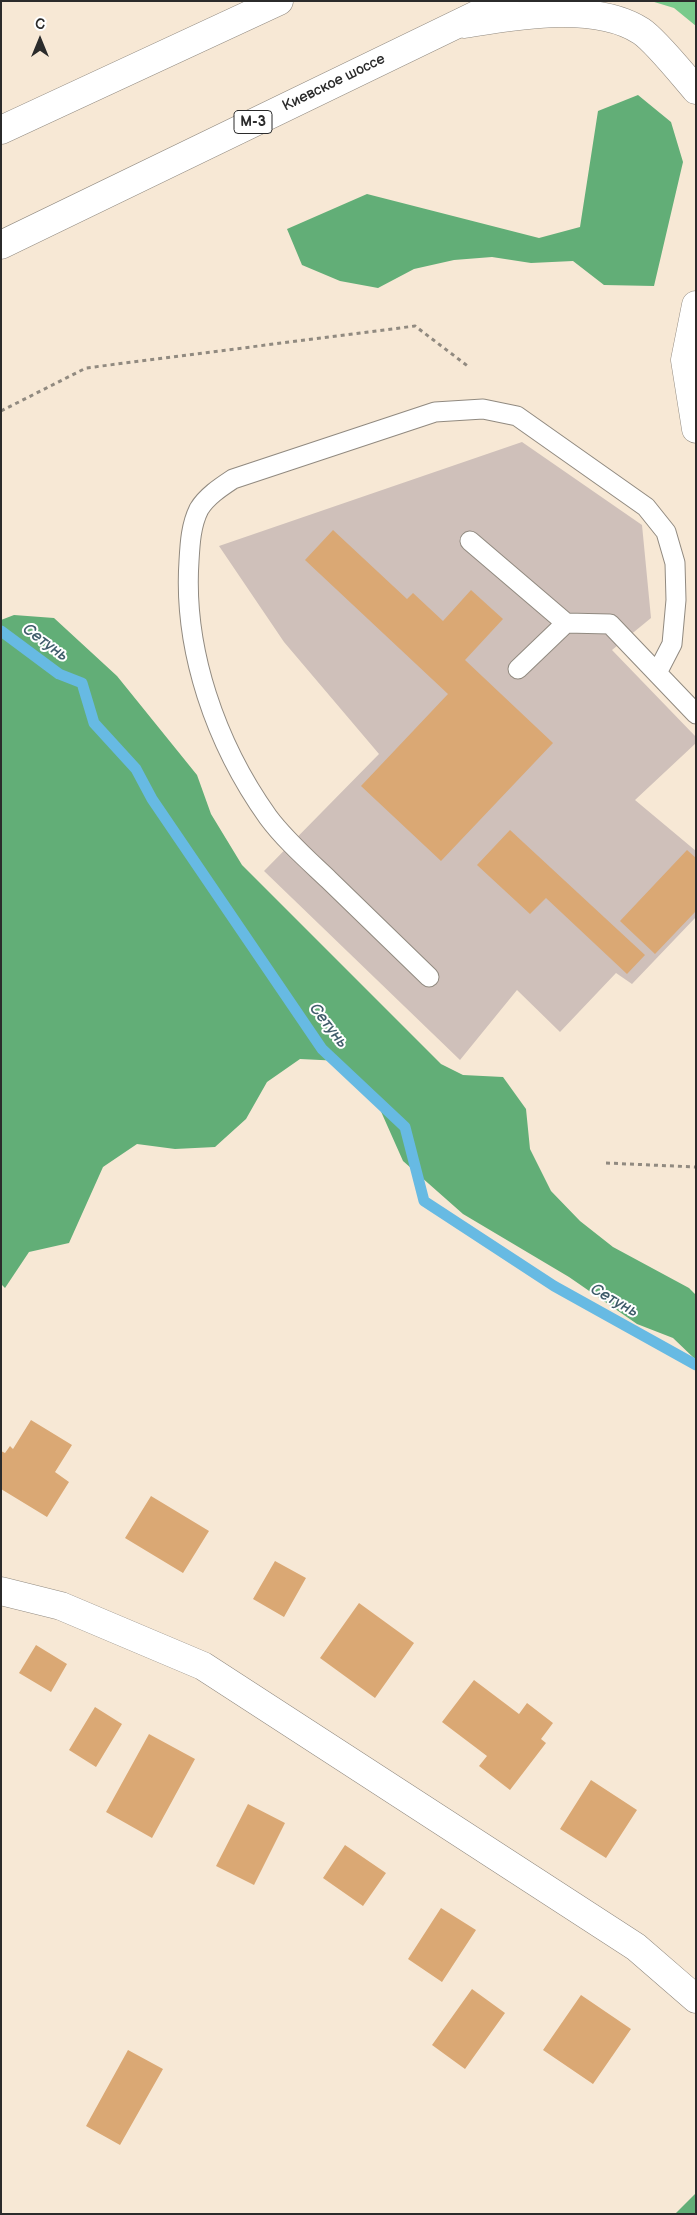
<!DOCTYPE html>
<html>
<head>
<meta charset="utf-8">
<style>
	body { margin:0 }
	#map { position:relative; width:697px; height:2215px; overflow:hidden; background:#f7e8d5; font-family:"Balsamiq Sans",sans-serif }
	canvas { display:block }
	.frame { position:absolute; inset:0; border:2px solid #2b2b2b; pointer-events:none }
	.north { position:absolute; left:15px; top:15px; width:50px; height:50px; -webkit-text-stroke:4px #fff; paint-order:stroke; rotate:0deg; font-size:14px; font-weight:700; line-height:20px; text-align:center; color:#2b2b2b }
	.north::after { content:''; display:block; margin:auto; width:18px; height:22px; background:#2b2b2b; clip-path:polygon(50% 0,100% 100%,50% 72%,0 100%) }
</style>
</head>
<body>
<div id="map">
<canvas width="697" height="2215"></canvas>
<div class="frame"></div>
<div class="north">С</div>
</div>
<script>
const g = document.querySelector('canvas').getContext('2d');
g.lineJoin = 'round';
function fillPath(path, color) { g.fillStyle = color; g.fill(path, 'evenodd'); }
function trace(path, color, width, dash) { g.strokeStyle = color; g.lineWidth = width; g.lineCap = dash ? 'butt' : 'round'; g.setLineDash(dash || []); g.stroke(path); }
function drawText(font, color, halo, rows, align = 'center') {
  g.font = font + ' "Balsamiq Sans",sans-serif'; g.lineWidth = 4; g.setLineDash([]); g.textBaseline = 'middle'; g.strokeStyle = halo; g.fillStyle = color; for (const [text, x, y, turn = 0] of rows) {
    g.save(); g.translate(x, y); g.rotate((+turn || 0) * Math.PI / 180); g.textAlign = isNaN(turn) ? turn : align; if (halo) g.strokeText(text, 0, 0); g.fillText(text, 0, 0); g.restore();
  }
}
fillPath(new Path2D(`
	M522 442 642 525 651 618 612 650 696 737V743L635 800 696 851V917L632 984 616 973 560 1032 517 990 460 1060 264 871 379 754 284 642 219 546Z`), '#cfc0ba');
fillPath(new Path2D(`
	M651 1H696V26L674 8Z`), '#79ca8b');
fillPath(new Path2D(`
	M638 95 671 122 683 162 654 286 604 285 573 261 531 263 492 257 454 260 414 269 378 288 340 281 302 265 287 229 367 194 539 238 580 227 598 111Z
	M14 615 54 618 117 676 197 775 211 814 242 865 441 1064 463 1075 503 1077 526 1109 530 1149 551 1191 580 1221 613 1247 689 1288 696 1295V1360L673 1338 637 1324 569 1277 463 1214 403 1161 371 1089 341 1061 300 1059 267 1082 246 1119 215 1147 175 1149 137 1144 103 1167 69 1243 29 1252 5 1288 1 1284V620Z
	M696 2193V2214H675Z`), '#62ae77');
trace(new Path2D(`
	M1 631 59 674 82 683 94 723 136 769 152 799 322 1049 405 1127 424 1201 554 1286 696 1365`), '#67bae3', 11);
fillPath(new Path2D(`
	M333 530 407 599 413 593 443 621 471 590 503 619 465 660 553 743 441 861 361 786 448 694 305 560Z
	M510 830 645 955 627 974 546 898 530 914 477 865Z
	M687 850 696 858V911L655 954 620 921Z
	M31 1420 72 1445 55 1472 69 1482 47 1517 1 1489V1451L5 1453 10 1446 13 1449Z
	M151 1496 209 1531 183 1573 125 1538Z
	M275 1561 306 1578 284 1617 253 1599Z
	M359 1603 414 1643 375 1698 320 1658Z
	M36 1645 67 1664 51 1692 19 1673Z
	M474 1680 519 1714 527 1703 553 1723 541 1739 546 1743 510 1790 479 1766 487 1756 442 1722Z
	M95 1707 122 1724 96 1767 69 1750Z
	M149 1734 195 1759 152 1838 106 1812Z
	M591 1780 637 1810 606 1858 560 1829Z
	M248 1804 285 1823 254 1885 216 1866Z
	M345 1845 386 1873 363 1906 323 1878Z
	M441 1908 476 1930 442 1982 408 1959Z
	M472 1989 505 2013 465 2069 432 2045Z
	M581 1995 631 2029 593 2084 543 2050Z
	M128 2050 163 2069 120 2145 86 2126Z`), '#daa874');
const service = new Path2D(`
	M470 541 566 623 610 624 696 714
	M518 669 566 623
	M429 977C396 945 362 912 329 880 308 860 285 840 268 817 216 744 183 650 189 561 190 543 191 525 199 509 207 496 221 487 233 479L435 412 483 409 517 416 646 507 666 532 675 563 676 600 672 644 657 673`);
const minor = new Path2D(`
	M464 24C515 16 594 1 641 31 655 40 683 75 696 90
	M696 305 685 360 696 429
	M1 1591 61 1606 203 1666 636 1947 696 1999`);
const trunk = new Path2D(`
	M1 130 279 1
	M1 245 505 1`);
trace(service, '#918a80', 21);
trace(minor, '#918a80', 29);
trace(trunk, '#918a80', 29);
trace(new Path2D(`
	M1 411 86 368 415 326 469 367
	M606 1163 696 1167`), '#918a80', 3, [4, 4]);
trace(service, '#fff', 19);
trace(minor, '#fff', 28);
trace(trunk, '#fff', 28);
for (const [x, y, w] of [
	[253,122,38]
]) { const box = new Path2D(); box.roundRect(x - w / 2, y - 11.5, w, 23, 4); g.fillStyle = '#fff'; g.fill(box); trace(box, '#2b2b2b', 1); }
drawText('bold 14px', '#2b2b2b', null, [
	["М-3",253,122]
]);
drawText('15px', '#2b2b2b', '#fff', [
	["Киевское шоссе",334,83,-26]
]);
drawText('italic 16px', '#405d6b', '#fff', [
	["Сетунь",45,643,36],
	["Сетунь",328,1026,52],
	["Сетунь",614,1301,29]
]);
</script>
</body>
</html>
